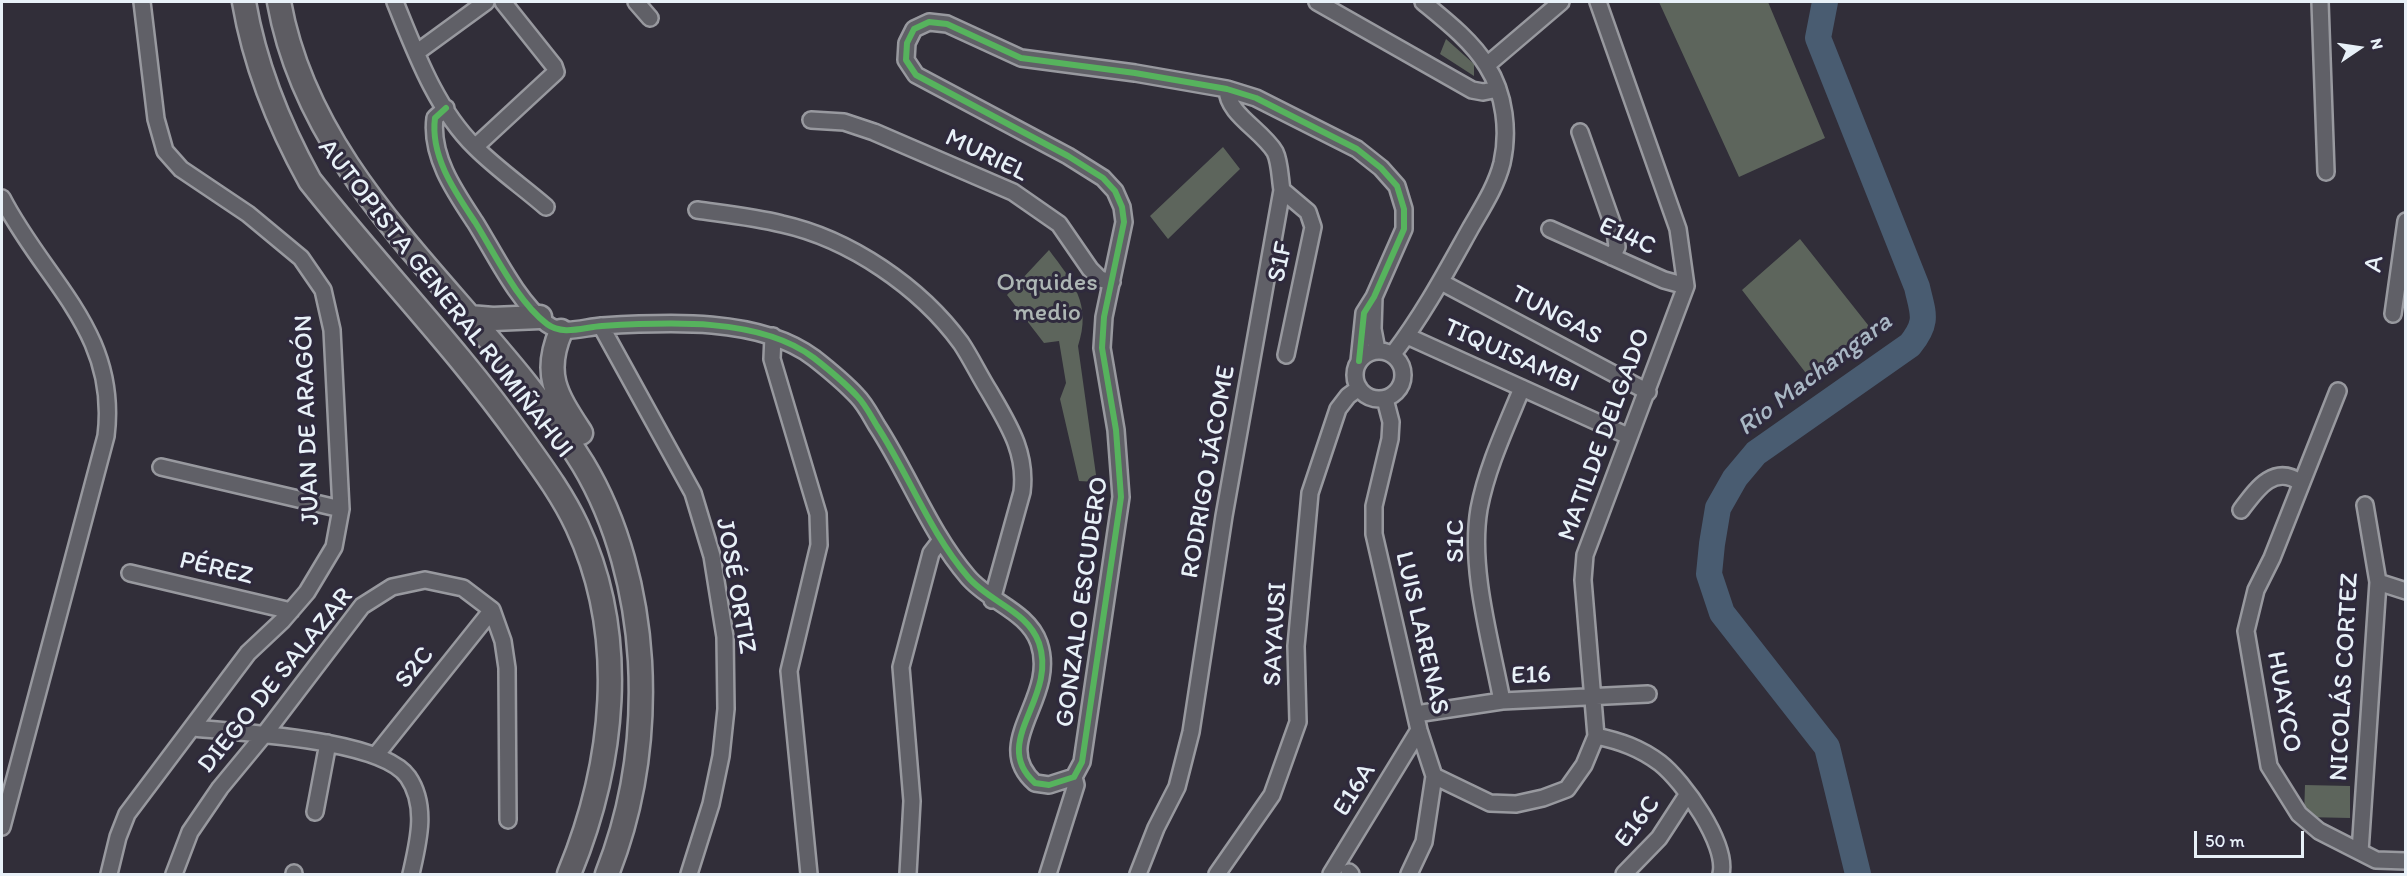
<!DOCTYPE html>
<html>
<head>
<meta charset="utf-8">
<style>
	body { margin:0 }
	#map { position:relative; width:2407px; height:876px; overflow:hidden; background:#312e39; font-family:Itim,sans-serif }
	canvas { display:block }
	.frame { position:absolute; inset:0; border:3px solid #e8f1f8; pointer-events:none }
	.north { position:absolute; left:2329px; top:18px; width:60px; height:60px; -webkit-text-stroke:4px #2f2a3d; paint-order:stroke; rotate:77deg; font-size:16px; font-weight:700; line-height:24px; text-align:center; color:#e8f1f8 }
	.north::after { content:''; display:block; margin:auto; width:21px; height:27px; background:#e8f1f8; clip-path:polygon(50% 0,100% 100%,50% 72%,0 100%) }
	.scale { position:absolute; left:2194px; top:831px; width:110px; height:27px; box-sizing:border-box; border:3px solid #e8f1f8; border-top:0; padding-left:8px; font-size:18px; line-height:21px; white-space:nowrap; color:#e8f1f8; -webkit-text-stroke:4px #2f2a3d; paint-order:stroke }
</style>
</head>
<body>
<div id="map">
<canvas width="2407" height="876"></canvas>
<div class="frame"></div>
<div class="north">N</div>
<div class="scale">50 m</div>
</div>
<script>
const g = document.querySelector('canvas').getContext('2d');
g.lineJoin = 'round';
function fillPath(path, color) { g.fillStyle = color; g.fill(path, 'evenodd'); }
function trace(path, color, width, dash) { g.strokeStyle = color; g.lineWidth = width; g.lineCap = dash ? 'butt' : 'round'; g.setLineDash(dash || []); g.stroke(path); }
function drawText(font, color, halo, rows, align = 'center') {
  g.font = font + ' Itim,sans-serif'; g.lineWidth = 6; g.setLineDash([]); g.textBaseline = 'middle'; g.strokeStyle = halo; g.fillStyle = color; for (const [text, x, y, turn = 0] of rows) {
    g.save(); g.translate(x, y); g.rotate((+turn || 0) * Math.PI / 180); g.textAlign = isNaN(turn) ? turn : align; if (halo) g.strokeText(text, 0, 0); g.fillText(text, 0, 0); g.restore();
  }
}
fillPath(new Path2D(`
	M1659 2H1768L1825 138 1739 177Z
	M1446 39 1474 64V76L1440 54Z
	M1223 147 1240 169 1168 239 1150 216Z
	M1800 239 1872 330 1812 381 1742 290Z
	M1049 250C1073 282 1092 304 1078 346L1097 482 1079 481 1060 399 1066 383 1059 341 1044 343 1007 295Z
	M2305 785 2350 786V818L2304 817Z`), '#5d655c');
trace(new Path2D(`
	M1825 2 1818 38 1917 287C1923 314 1929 321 1910 345L1756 453 1735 478 1718 508 1712 544 1709 574 1722 613 1827 747 1858 874`), '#495c71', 26);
const minor = new Path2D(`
	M395 2C415 51 436 109 475 147 497 169 523 187 546 207
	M636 2 650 18
	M1317 2 1472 90 1483 92 1498 89
	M2320 2 2326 172
	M416 53 486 2
	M1487 65 1561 2
	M446 108 435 118C430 156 455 192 475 222 495 254 517 301 547 324 563 336 584 327 602 326 667 322 760 317 814 358 828 369 844 382 857 396 865 404 871 416 877 426 909 475 930 533 968 577 989 602 1028 611 1039 643 1058 699 989 742 1035 783L1049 785 1074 777 1082 762 1121 497 1116 430 1102 348 1104 317 1124 222 1122 207 1115 191 1103 178 1068 156 916 75 906 60 907 43 914 29 929 22 947 24 1021 58 1135 73 1227 89 1256 98 1357 149 1381 168 1397 186 1404 209V229L1374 297 1364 313 1359 361
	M811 120 844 122 874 132 1013 192 1059 224 1090 269 1100 279 1112 282
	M1580 132 1615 231 1617 247 1612 257
	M475 147 556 72 554 66 503 2
	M1282 190 1308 212 1313 227 1286 355
	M2 198C45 282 119 332 106 436L2 827
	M697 210C725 214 754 217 782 224 850 239 920 287 961 343 971 358 979 375 989 391 1008 424 1027 452 1022 492L992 600
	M1550 229 1664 280 1686 286
	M1441 282 1648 392
	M1374 297 1373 329 1377 350
	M2393 314 2406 221
	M601 326 693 493 712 556 725 637 726 709 721 756 711 804 689 874
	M773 336 772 359 818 514 819 545 789 671 809 874
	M1407 336 1628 436
	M1355 375a24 24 0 1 1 48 0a24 24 0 1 1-48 0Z
	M1393 354C1423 315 1446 272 1470 229 1482 208 1496 187 1502 163 1509 132 1505 94 1487 66 1472 41 1445 20 1423 2
	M2338 391 2272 558 2256 590 2246 631 2269 766 2299 814 2319 831 2376 860 2406 861
	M1385 399 1391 422 1390 439 1374 506V534L1419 730 1434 776 1424 842 1409 874
	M161 467 341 509
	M2241 510C2256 490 2274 463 2301 483
	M130 573 291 611
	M2378 582 2406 591
	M1502 701C1491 642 1469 569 1479 509 1487 467 1506 427 1522 388
	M1416 714 1502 701 1648 694
	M194 728C241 733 382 739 408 777 428 806 418 843 411 874
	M1596 736C1620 741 1640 748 1660 763 1683 781 1728 844 1721 874
	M376 755 492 610
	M1434 776 1490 803 1516 804 1543 798 1567 789 1584 765 1596 736 1583 580 1585 555 1686 286 1678 229 1598 2
	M315 812 328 743
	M2360 852 2378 582 2365 505
	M1349 872 1351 874
	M109 874 118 837 127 814 248 653 282 621 307 592 334 547 341 509 332 330 323 290 301 258 248 214 181 169 165 151 156 119 142 2
	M174 874 190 832 220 788 263 736 362 606 392 587 425 580 463 588 492 610 503 641 507 668 508 820
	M294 874V873
	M908 874 912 801 901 667 931 553 941 540
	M1048 874 1076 785 1074 777
	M1138 874 1156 828 1177 787 1191 732 1224 516 1282 190C1280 179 1280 162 1275 152 1262 130 1227 114 1227 89
	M1217 874 1272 795 1298 722 1296 646 1310 493 1338 409 1348 396 1359 388
	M1331 874 1419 730
	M1624 874 1659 838 1687 795`);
const highway = new Path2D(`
	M244 2C255 66 279 125 310 181 379 268 456 347 521 438 541 466 562 494 577 526 629 637 614 765 569 874
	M279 2C313 192 487 306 583 464 618 522 636 594 640 661 644 734 634 806 607 874
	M469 317 493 319 540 317
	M561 331C542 375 557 396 581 433`);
trace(minor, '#98999f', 20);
trace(highway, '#98999f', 27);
trace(minor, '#606067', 15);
trace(highway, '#5d5c62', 22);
trace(new Path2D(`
	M446 108 435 118C430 156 455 192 475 222 495 254 517 301 547 324 563 336 584 327 602 326 667 322 760 317 814 358 828 369 844 382 857 396 865 404 871 416 877 426 909 475 930 533 968 577 989 602 1028 611 1039 643 1058 699 989 742 1035 783L1049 785 1074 777 1082 762 1121 497 1116 430 1102 348 1104 317 1124 222 1122 207 1115 191 1103 178 1068 156 916 75 906 60 907 43 914 29 929 22 947 24 1021 58 1135 73 1227 89 1256 98 1357 149 1381 168 1397 186 1404 209V229L1374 297 1364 313 1359 361`), '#56b35d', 6);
drawText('26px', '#e8f1f8', '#2f2a3d', [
	["MURIEL",986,156,26],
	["E14C",1627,237,24],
	["S1F",1281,262,-78],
	["A",2375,264,-82],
	["AUTOPISTA GENERAL RUMIÑAHUI",445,299,52],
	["TUNGAS",1556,316,28],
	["TIQUISAMBI",1511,356,24],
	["JUAN DE ARAGÓN",308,420,-92],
	["MATILDE DELGADO",1605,435,-70],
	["RODRIGO JÁCOME",1209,472,-80],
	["S1C",1456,541,-90],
	["PÉREZ",216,569,13],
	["JOSÉ ORTIZ",735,586,80],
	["GONZALO ESCUDERO",1083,602,-82],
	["LUIS LARENAS",1421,633,77],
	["SAYAUSI",1276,634,-87],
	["S2C",415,668,-51],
	["E16",1531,676,-2],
	["NICOLÁS CORTEZ",2345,677,-87],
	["DIEGO DE SALAZAR",276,681,-51],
	["HUAYCO",2283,702,80],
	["E16A",1355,790,-58],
	["E16C",1638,822,-53]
]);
drawText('26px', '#adb6b4', '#2f2a3d', [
	["Orquides",1047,283],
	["medio",1047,313]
]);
drawText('italic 27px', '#a9b7c4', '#2f2a3d', [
	["Rio Machangara",1815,375,-37]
]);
</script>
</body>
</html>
